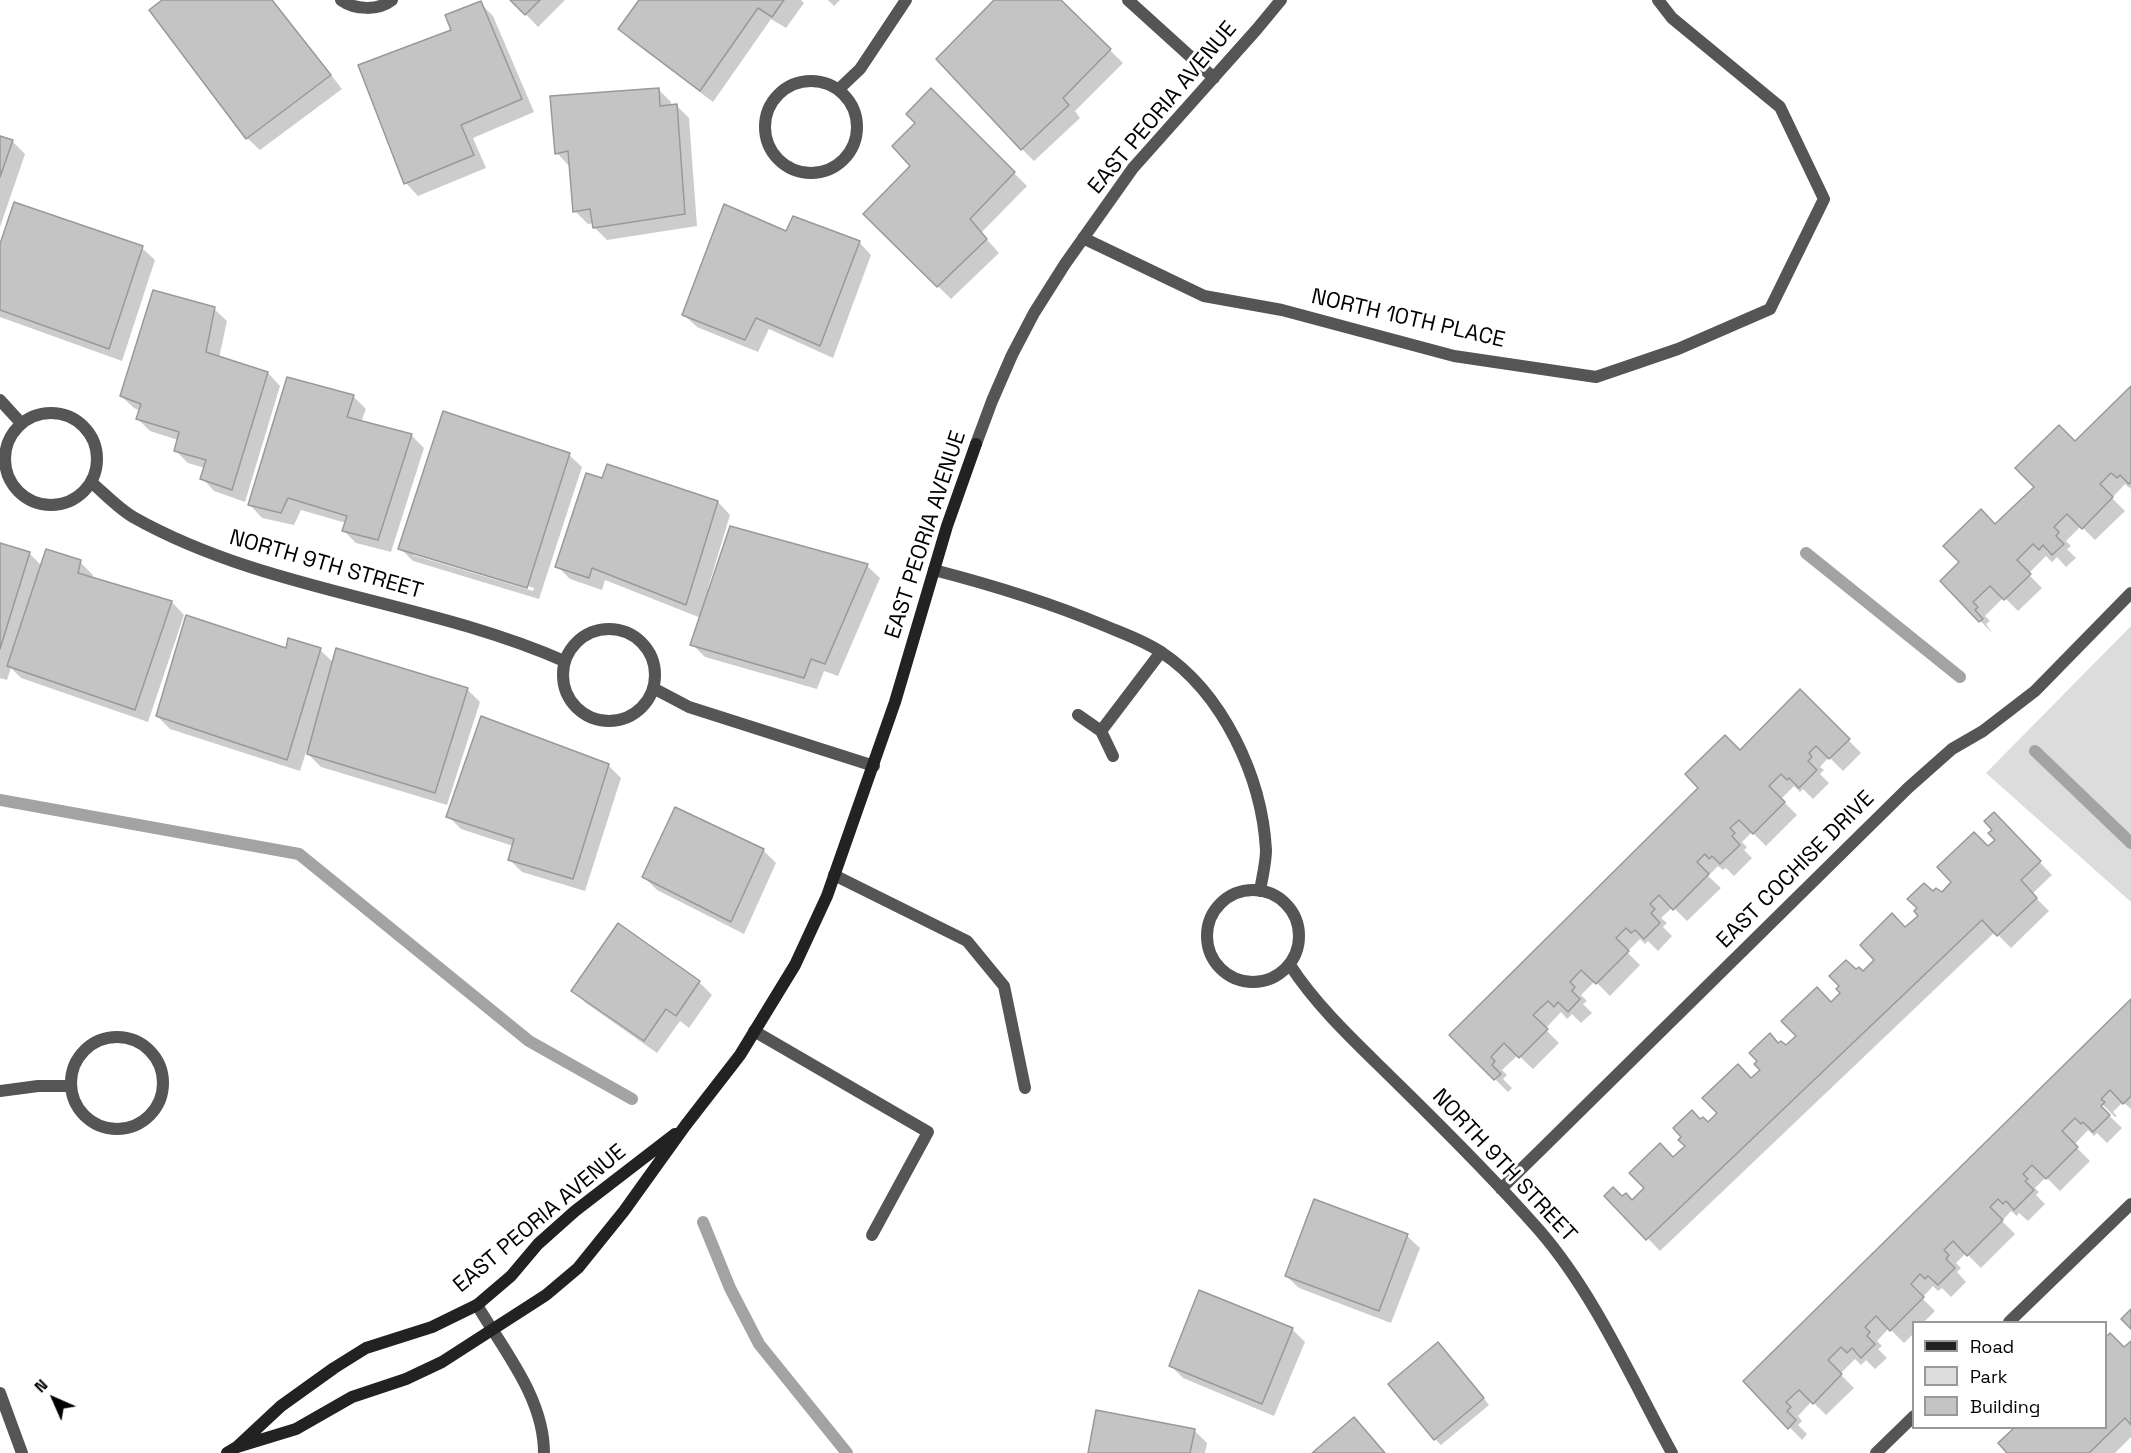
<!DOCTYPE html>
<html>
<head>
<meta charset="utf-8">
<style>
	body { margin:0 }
	#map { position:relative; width:2131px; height:1453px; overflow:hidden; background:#fff; font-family:"Space Grotesk",sans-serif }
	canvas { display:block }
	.legend { position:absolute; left:1912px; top:1321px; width:195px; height:108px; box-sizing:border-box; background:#fff; border:2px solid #999; margin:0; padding:8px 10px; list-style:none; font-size:18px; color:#000 }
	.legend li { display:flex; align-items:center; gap:12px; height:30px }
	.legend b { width:30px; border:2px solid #999 }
	.north { position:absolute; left:24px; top:1369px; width:60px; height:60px; -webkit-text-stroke:4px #fff; paint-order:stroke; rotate:315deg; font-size:16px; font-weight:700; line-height:24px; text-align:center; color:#000 }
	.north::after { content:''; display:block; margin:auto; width:21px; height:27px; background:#000; clip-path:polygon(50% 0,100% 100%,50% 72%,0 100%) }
</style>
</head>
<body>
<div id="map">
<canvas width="2131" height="1453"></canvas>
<ul class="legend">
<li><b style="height:8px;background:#222"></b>Road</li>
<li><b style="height:16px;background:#dcdcdc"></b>Park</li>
<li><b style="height:16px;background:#c4c4c4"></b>Building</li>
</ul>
<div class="north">N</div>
</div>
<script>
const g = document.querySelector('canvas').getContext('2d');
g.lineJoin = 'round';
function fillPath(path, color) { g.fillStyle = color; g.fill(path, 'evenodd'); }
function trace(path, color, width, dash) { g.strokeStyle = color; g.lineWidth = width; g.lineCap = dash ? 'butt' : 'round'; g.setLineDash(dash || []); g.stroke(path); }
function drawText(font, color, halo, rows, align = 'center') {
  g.font = font + ' "Space Grotesk",sans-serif'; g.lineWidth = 6; g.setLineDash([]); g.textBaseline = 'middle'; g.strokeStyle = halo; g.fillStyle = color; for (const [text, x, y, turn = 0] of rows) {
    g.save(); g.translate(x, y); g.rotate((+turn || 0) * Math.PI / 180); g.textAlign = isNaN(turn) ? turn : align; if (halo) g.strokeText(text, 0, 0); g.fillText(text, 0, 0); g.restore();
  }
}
fillPath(new Path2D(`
	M2131 626V902L1986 773Z`), '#dcdcdc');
fillPath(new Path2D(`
	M165 0H273L342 89 260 150 247 138Z
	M512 0H565L538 27Z
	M641 0H801L804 3 786 28 771 19 713 102 632 41 620 29Z
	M828 0H840L834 6Z
	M996 0H1059L1123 63 1075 111 1080 118 1034 161 1022 149Z
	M480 3 493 16 534 112 473 138 486 168 418 196 406 183 359 65 453 31Z
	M658 89 671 102V106L676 105 689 118 697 226 607 240 594 227V223L588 224 575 211 569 166 557 153Z
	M931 90 1027 186 981 233 999 253 951 299 865 214 913 166 917 123Z
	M0 138 12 141 25 154 0 227Z
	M787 233 859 242 871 255 833 358 769 329 758 352 697 327 684 315Z
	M142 248 155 260 122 361 0 317V249Z
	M214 309 227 321 219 358 268 373 280 386 245 502 214 491 202 478 205 468 188 463 175 450 178 440 150 431 138 419 140 411 134 408 121 396Z
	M2131 388V489L2125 484 2112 498 2125 511 2095 540 2081 526 2066 541 2071 546 2067 549 2076 558 2066 567 2057 557 2052 562 2046 556 2028 574 2042 588 2018 611 2004 597 1985 616 1990 621 1986 624 1993 634 1942 581 2036 487 2075 443Z
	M353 396 366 409 361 422 412 436 424 448 391 552 356 543 344 531 346 523 301 510 294 525 262 518 250 505Z
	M569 455 582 467 539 599 413 561 400 548ZM413 552 534 588 533 591 413 555Z
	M603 480 718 502 730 515 708 588 710 589 731 528 867 566 880 578 838 676 824 671 817 689 705 657 692 644 701 618 605 580 602 590 570 579 557 566Z
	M0 545 29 553 42 566 80 562 93 575 92 578 172 602 184 615 148 722 21 678 11 668 7 680 0 678Z
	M287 650H320L334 663 467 689 480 702 447 805 321 767 306 752 300 771 170 729 157 716Z
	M1800 691 1861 753 1843 771 1829 757 1820 767 1824 770 1820 774 1829 783 1813 799 1803 789 1800 792 1794 786 1781 799 1797 815 1766 846 1752 832 1742 842 1747 847 1744 850 1752 858 1734 876 1726 868 1723 870 1718 866 1708 876 1721 888 1687 921 1673 907 1661 918 1667 923 1663 927 1672 936 1658 951 1648 941 1645 944 1640 939 1627 952 1640 965 1610 996 1595 981 1581 995 1587 1001 1583 1004 1592 1013 1581 1023 1572 1014 1567 1019 1561 1012 1545 1029 1559 1043 1533 1069 1518 1055 1502 1070 1507 1075 1503 1079 1512 1088 1508 1092 1451 1035Z
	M608 765 621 778 585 891 522 872 510 860 513 846 461 829 448 816Z
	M2006 827 2052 875 2032 894 2049 911 2011 948 1995 932 1660 1251 1607 1196 1632 1202 1687 1146 1701 1121 1708 1124 1762 1070 1779 1045 1785 1048 1831 1004 1842 993 1856 972 1863 973 1920 916 1933 894H1942L1997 840Z
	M763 850 776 863 744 934 657 890 644 877Z
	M618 925 699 982 712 995 689 1028 680 1021 657 1053 586 1003 573 990Z
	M2131 1001V1109L2123 1102 2113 1112 2117 1116 2115 1117 2097 1099 2095 1102 2122 1128 2107 1143 2097 1133 2094 1136 2088 1130 2074 1145 2090 1161 2060 1191 2046 1177 2035 1188 2039 1192 2036 1195 2045 1204 2028 1221 2019 1213 2017 1216 2011 1211 2002 1221 2015 1234 1981 1268 1966 1253 1956 1263 1961 1268 1957 1272 1966 1282 1951 1297 1942 1288 1938 1291 1933 1286 1924 1296 1906 1278 1904 1280 1935 1311 1924 1322H1914V1333L1904 1343 1889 1328 1877 1341 1882 1346 1878 1349 1887 1358 1875 1369 1866 1360 1861 1365 1855 1359 1840 1374 1854 1388 1826 1415 1812 1401 1798 1416 1802 1421 1798 1425 1807 1434 1802 1440 1745 1381Z
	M1407 1236 1420 1248 1391 1323 1299 1288 1286 1276Z
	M1292 1329 1305 1342 1274 1416 1183 1378 1170 1365Z
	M2110 1335 2124 1350 2131 1343V1437L2115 1453H2009L2000 1443 2016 1428H2106V1339Z
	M1444 1350 1489 1405 1441 1445 1435 1439Z
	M1194 1430 1207 1443 1205 1453H1090Z`), '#0003');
trace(new Path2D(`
	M1806 553 1960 677
	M2035 751 2131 843
	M0 800 299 854 529 1041 632 1099
	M703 1222 730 1288 759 1344 847 1453`), '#a3a3a3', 12);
const building = new Path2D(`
	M162 0H272L331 75 246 139 149 10Z
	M510 0H540L525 15Z
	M639 0H784L772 17 758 8 700 91 618 29Z
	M994 0H1061L1111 49 1063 98 1069 105 1021 150 936 59Z
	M481 1 522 99 461 125 474 155 404 184 358 65 451 30 445 15Z
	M659 88 660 106 677 104 685 214 593 228 590 209 573 212 568 151 555 154 550 96Z
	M931 88 1015 172 970 219 987 239 937 287 863 214 910 166 892 146 915 123 906 114Z
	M0 136 13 140 0 177Z
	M14 202 143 246 109 349 0 310V244Z
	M724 204 786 231 793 216 860 241 820 346 756 318 745 340 682 315Z
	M153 290 215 307 206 352 268 372 232 490 200 479 206 460 174 451 179 432 136 419 141 404 120 396Z
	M287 377 354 395 347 417 412 434 378 540 342 531 347 516 288 498 281 513 248 505Z
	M2131 386V482L2129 484 2120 475 2117 478 2111 473 2100 484 2113 497 2082 529 2067 514 2054 527 2059 532 2056 536 2064 544 2052 555 2043 545 2039 550 2033 544 2017 560 2031 574 2004 600 1990 586 1973 602 1978 607 1975 610 1983 619 1979 622 1940 581 1959 562 1943 546 1981 509 1995 524 2034 487 2015 468 2059 425 2075 441Z
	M443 411 570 453 527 588 398 549Z
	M607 464 718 501 686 605 592 568 589 578 555 567 586 473 602 478Z
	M730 526 868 564 825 664 811 659 804 678 690 645Z
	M0 543 30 552 0 649Z
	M46 549 81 560 78 573 172 601 135 710 7 666Z
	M186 615 286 648 288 638 321 648 287 760 156 716Z
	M336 648 468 688 435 793 307 754Z
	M1800 689 1850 739 1829 759 1816 746 1809 753 1812 757 1808 761 1817 770 1799 788 1789 778 1787 780 1781 774 1769 786 1785 802 1753 834 1739 820 1730 828 1735 833 1732 836 1740 845 1720 864 1712 856 1709 859 1705 854 1697 862 1709 874 1673 910 1659 895 1650 904 1655 909 1651 913 1660 923 1644 939 1635 930 1631 933 1626 928 1616 938 1629 951 1596 984 1581 970 1570 982 1575 987 1572 991 1580 999 1568 1012 1558 1002 1554 1007 1548 1001 1533 1015 1548 1029 1519 1058 1504 1043 1491 1057 1495 1061 1492 1065 1501 1074 1494 1080 1449 1035 1698 788 1685 774 1725 735 1740 750Z
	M481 716 609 764 573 879 508 860 514 839 446 817Z
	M675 807 764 849 731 922 642 877Z
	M1994 812 2041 861 2021 880 2037 898 1997 936 1982 920 1646 1240 1604 1196 1613 1187 1622 1196 1626 1193 1632 1200 1644 1188 1629 1173 1660 1143 1673 1157 1685 1146 1678 1140 1681 1137 1673 1128 1692 1110 1700 1119 1703 1117 1708 1122 1717 1113 1702 1098 1738 1064 1751 1078 1760 1070 1754 1064 1757 1061 1749 1053 1770 1033 1778 1043 1781 1041 1786 1045 1796 1036 1781 1021 1817 987 1831 1002 1840 993 1836 989 1839 986 1829 976 1846 960 1856 969 1859 967 1863 971 1874 960 1860 945 1892 913 1905 927 1918 916 1914 911 1917 908 1907 899 1924 883 1933 891 1936 888 1942 892 1951 882 1937 867 1974 832 1988 846 1995 840 1988 833 1992 830 1984 821Z
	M618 923 700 981 676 1016 666 1009 644 1041 571 991Z
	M2131 999V1096L2123 1104 2110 1090 2101 1099 2105 1102 2101 1106 2110 1115 2093 1132 2083 1122 2081 1124 2075 1118 2062 1131 2078 1147 2046 1179 2032 1165 2023 1174 2028 1179 2025 1181 2034 1190 2014 1210 2006 1201 2003 1204 1998 1199 1990 1207 2003 1220 1967 1256 1953 1241 1944 1250 1949 1255 1946 1259 1955 1268 1938 1285 1928 1276 1925 1279 1920 1274 1911 1284 1924 1297 1890 1331 1876 1316 1865 1327 1870 1332 1867 1336 1875 1344 1861 1358 1852 1348 1847 1353 1841 1347 1828 1360 1842 1374 1813 1404 1799 1390 1786 1402 1791 1407 1787 1411 1796 1420 1788 1429 1743 1381Z
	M1314 1199 1408 1234 1379 1311 1285 1276Z
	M1199 1290 1293 1328 1262 1404 1169 1366Z
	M2131 1309V1329L2121 1319Z
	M2110 1333 2124 1347 2131 1341V1425L2125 1418 2089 1453H2007L1998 1443 2014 1428H2106V1337Z
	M1438 1342 1484 1398 1434 1440 1388 1384Z
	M1096 1410 1195 1429 1190 1453H1088Z
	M1354 1417 1385 1453H1312Z`);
fillPath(building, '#c4c4c4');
trace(building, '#999', 1.5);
trace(new Path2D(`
	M1078 715 1101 731
	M1113 756 1101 731 1161 652
	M834 875 967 941 1004 986 1025 1088
	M754 1031 928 1132 872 1235`), '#555', 12);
trace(new Path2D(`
	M341 0C355 10 378 11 392 0
	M1128 0 1214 78
	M765 127a46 46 0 1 1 92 0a46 46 0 1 1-92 0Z
	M839 89 860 69 906 0
	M1083 238 1204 296 1282 310 1454 356 1596 377 1678 349 1770 309 1824 199 1780 107 1672 18 1658 0
	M0 400 21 423
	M5 459a46 46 0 1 1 92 0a46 46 0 1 1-92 0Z
	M976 444 992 401 1012 355 1034 313 1065 264 1133 168 1257 29 1281 0
	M91 482C104 493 118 508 133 517 266 592 425 600 564 661
	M934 570C992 585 1048 602 1103 625 1122 633 1143 640 1161 652 1223 693 1262 777 1266 850 1266 863 1262 878 1260 891
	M563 675a46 46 0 1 1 92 0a46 46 0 1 1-92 0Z
	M653 688 689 707 874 766
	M1207 936a46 46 0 1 1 92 0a46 46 0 1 1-92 0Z
	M1290 965C1319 1010 1362 1048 1400 1086 1448 1133 1495 1180 1539 1230 1594 1293 1632 1380 1672 1453
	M71 1083a46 46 0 1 1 92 0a46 46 0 1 1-92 0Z
	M0 1091 38 1086H71
	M1501 1189 1908 788 1952 749 1983 731 2035 691 2131 593
	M477 1305C504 1351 544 1398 544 1453
	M2009 1322 2131 1204
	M0 1393 22 1453
	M1876 1453 1914 1416`), '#555', 12);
trace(new Path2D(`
	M237 1447 296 1429 352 1397 406 1379 442 1362 546 1295 578 1268 624 1211 685 1126 740 1055 795 965 827 896 895 702 947 526 976 444
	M227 1453 237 1447 281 1406 334 1368 366 1348 432 1327 477 1305 511 1276 538 1244 575 1211 675 1134`), '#222', 12);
drawText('22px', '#000', '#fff', [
	["EAST PEORIA AVENUE",1163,108,-50],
	["NORTH 10TH PLACE",1408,319,13],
	["EAST PEORIA AVENUE",926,535,-72],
	["NORTH 9TH STREET",326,565,16],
	["EAST COCHISE DRIVE",1796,870,-45],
	["NORTH 9TH STREET",1504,1166,47],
	["EAST PEORIA AVENUE",540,1219,-40]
]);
</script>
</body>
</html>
